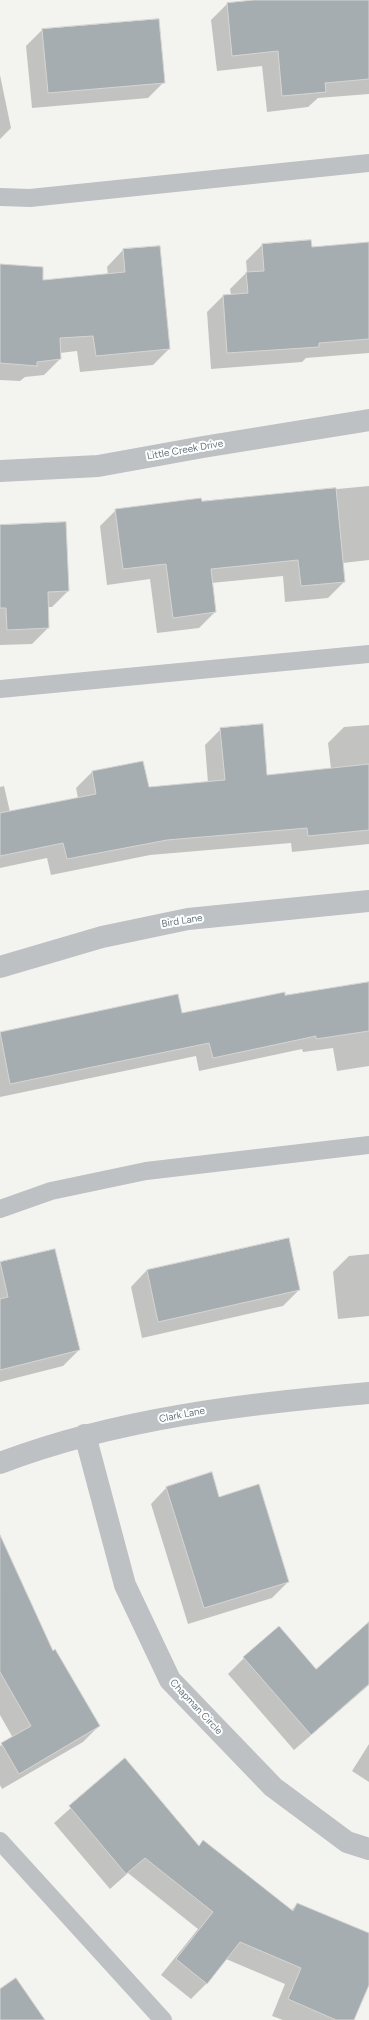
<!DOCTYPE html>
<html>
<head>
<meta charset="utf-8">
<style>
	body { margin:0 }
	canvas { display:block; background:#f3f3f0 }
</style>
</head>
<body>
<canvas width="369" height="2020"></canvas>
<script>
const g = document.querySelector('canvas').getContext('2d');
g.lineJoin = 'round';
function fillPath(path, color) { g.fillStyle = color; g.fill(path, 'evenodd'); }
function trace(path, color, width, dash) { g.strokeStyle = color; g.lineWidth = width; g.lineCap = dash ? 'butt' : 'round'; g.setLineDash(dash || []); g.stroke(path); }
function drawText(font, color, halo, rows, align = 'center') {
  g.font = font + ' Figtree,sans-serif'; g.lineWidth = 4; g.setLineDash([]); g.textBaseline = 'middle'; g.strokeStyle = halo; g.fillStyle = color; for (const [text, x, y, turn = 0] of rows) {
    g.save(); g.translate(x, y); g.rotate((+turn || 0) * Math.PI / 180); g.textAlign = isNaN(turn) ? turn : align; if (halo) g.strokeText(text, 0, 0); g.fillText(text, 0, 0); g.restore();
  }
}
fillPath(new Path2D(`
	M263 0H369V94L318 98 308 107 267 112 262 66 217 71 211 20 227 4Z
	M42 30 164 82 148 98 32 108 26 46Z
	M0 75 11 128 0 139Z
	M369 243V353L306 358 302 362 211 369 207 312 223 296 231 295 230 289 247 272 246 261 262 245 311 248Z
	M123 250 169 349 153 365 80 372 77 351 60 353V359L44 375 25 377 20 381 0 380V265L41 281 108 274 107 267Z
	M369 486V560L343 563 344 582 328 598 285 602 283 576 211 583 215 612 199 628 157 633 150 579 107 585 100 526 116 510Z
	M0 526 68 591 52 607H48V628L32 644 0 645Z
	M369 725V844L292 852 291 843 150 855 51 875 47 858 0 868V787L4 786 10 812 78 798 76 788 92 772 148 788 208 783 205 745 221 729 266 776 331 769 328 743 344 727Z
	M369 983V1066L337 1071 333 1048 303 1052 302 1049 199 1071 196 1056 0 1097V1033L178 995 182 1014Z
	M288 1239 299 1290 283 1306 142 1338 131 1287 147 1270Z
	M54 1250 79 1350 63 1366 0 1382V1263Z
	M369 1254V1316L338 1319 333 1272 349 1256Z
	M167 1487 219 1498 288 1582 272 1598 188 1624 151 1504Z
	M0 1537 53 1652 99 1726 83 1742 2 1789 0 1785V1746L13 1738 0 1715Z
	M369 1637V1685L294 1750 228 1674 244 1658 316 1670Z
	M369 1744V1782L352 1771Z
	M120 1764 198 1847 204 1841 291 1911 297 1904 369 1934V1982L353 2020H283L272 2016 285 1984 226 1959 207 1983 191 1999 161 1975 198 1929 128 1873 110 1889 54 1823Z`), '#0003');
const building = new Path2D(`
	M254 0H369V79L325 83 326 92 282 96 278 51 232 56 227 3Z
	M159 19 165 83 48 93 42 29Z
	M311 240 312 247 369 242V339L319 343V347L227 353 223 295 248 293 246 272 264 271 262 244Z
	M160 246 170 349 96 356 93 336 60 338 61 359 37 362V366L0 363V264L43 267V280L125 272 123 249Z
	M336 488 345 582 301 586 298 560 211 569 216 612 173 618 166 564 123 569 115 509 201 498 202 501Z
	M66 522 69 591 48 592 49 628 7 630 6 608H0V525Z
	M263 724 267 775 369 764V830L308 836 307 828 167 840 67 859 63 843 0 856V813L96 794 92 771 143 761 149 787 225 780 220 728Z
	M369 982V1031L316 1039V1036L213 1058 209 1043 10 1084 0 1032 178 994 182 1013 285 992V995Z
	M289 1238 300 1290 158 1322 147 1270Z
	M55 1249 80 1350 0 1370V1299L8 1297 0 1262Z
	M212 1472 219 1497 259 1484 289 1582 204 1608 166 1487Z
	M0 1535 53 1651 55 1649 100 1726 19 1774 1 1743 31 1726 0 1672Z
	M369 1622V1684L311 1735 243 1657 279 1626 316 1669Z
	M125 1758 199 1846 203 1840 293 1911 297 1903 369 1933V1985L354 2020H336L288 1999 301 1968 240 1942 207 1984 176 1959 213 1912 145 1858 126 1874 69 1806Z
	M16 1978 45 2020H0V1989Z`);
fillPath(building, '#a5adb0');
trace(building, '#d5d4d3', 1);
trace(new Path2D(`
	M0 197 30 198 369 163
	M0 689 369 654
	M0 1209 51 1191 146 1171 369 1145
	M0 1841 163 2020`), '#bdc1c4', 18);
trace(new Path2D(`
	M0 471 98 466 203 447 369 420
	M0 967 102 937 188 919 369 901
	M85 1435 125 1585 170 1680 273 1787 347 1842 369 1849
	M0 1463C118 1418 244 1404 369 1393`), '#bdc1c4', 22);
drawText('10px', '#65767e', '#fff', [
	["Little Creek Drive",185,450,-10],
	["Bird Lane",182,921,-9],
	["Clark Lane",182,1415,-11],
	["Chapman Circle",196,1707,47]
]);
</script>
</body>
</html>
